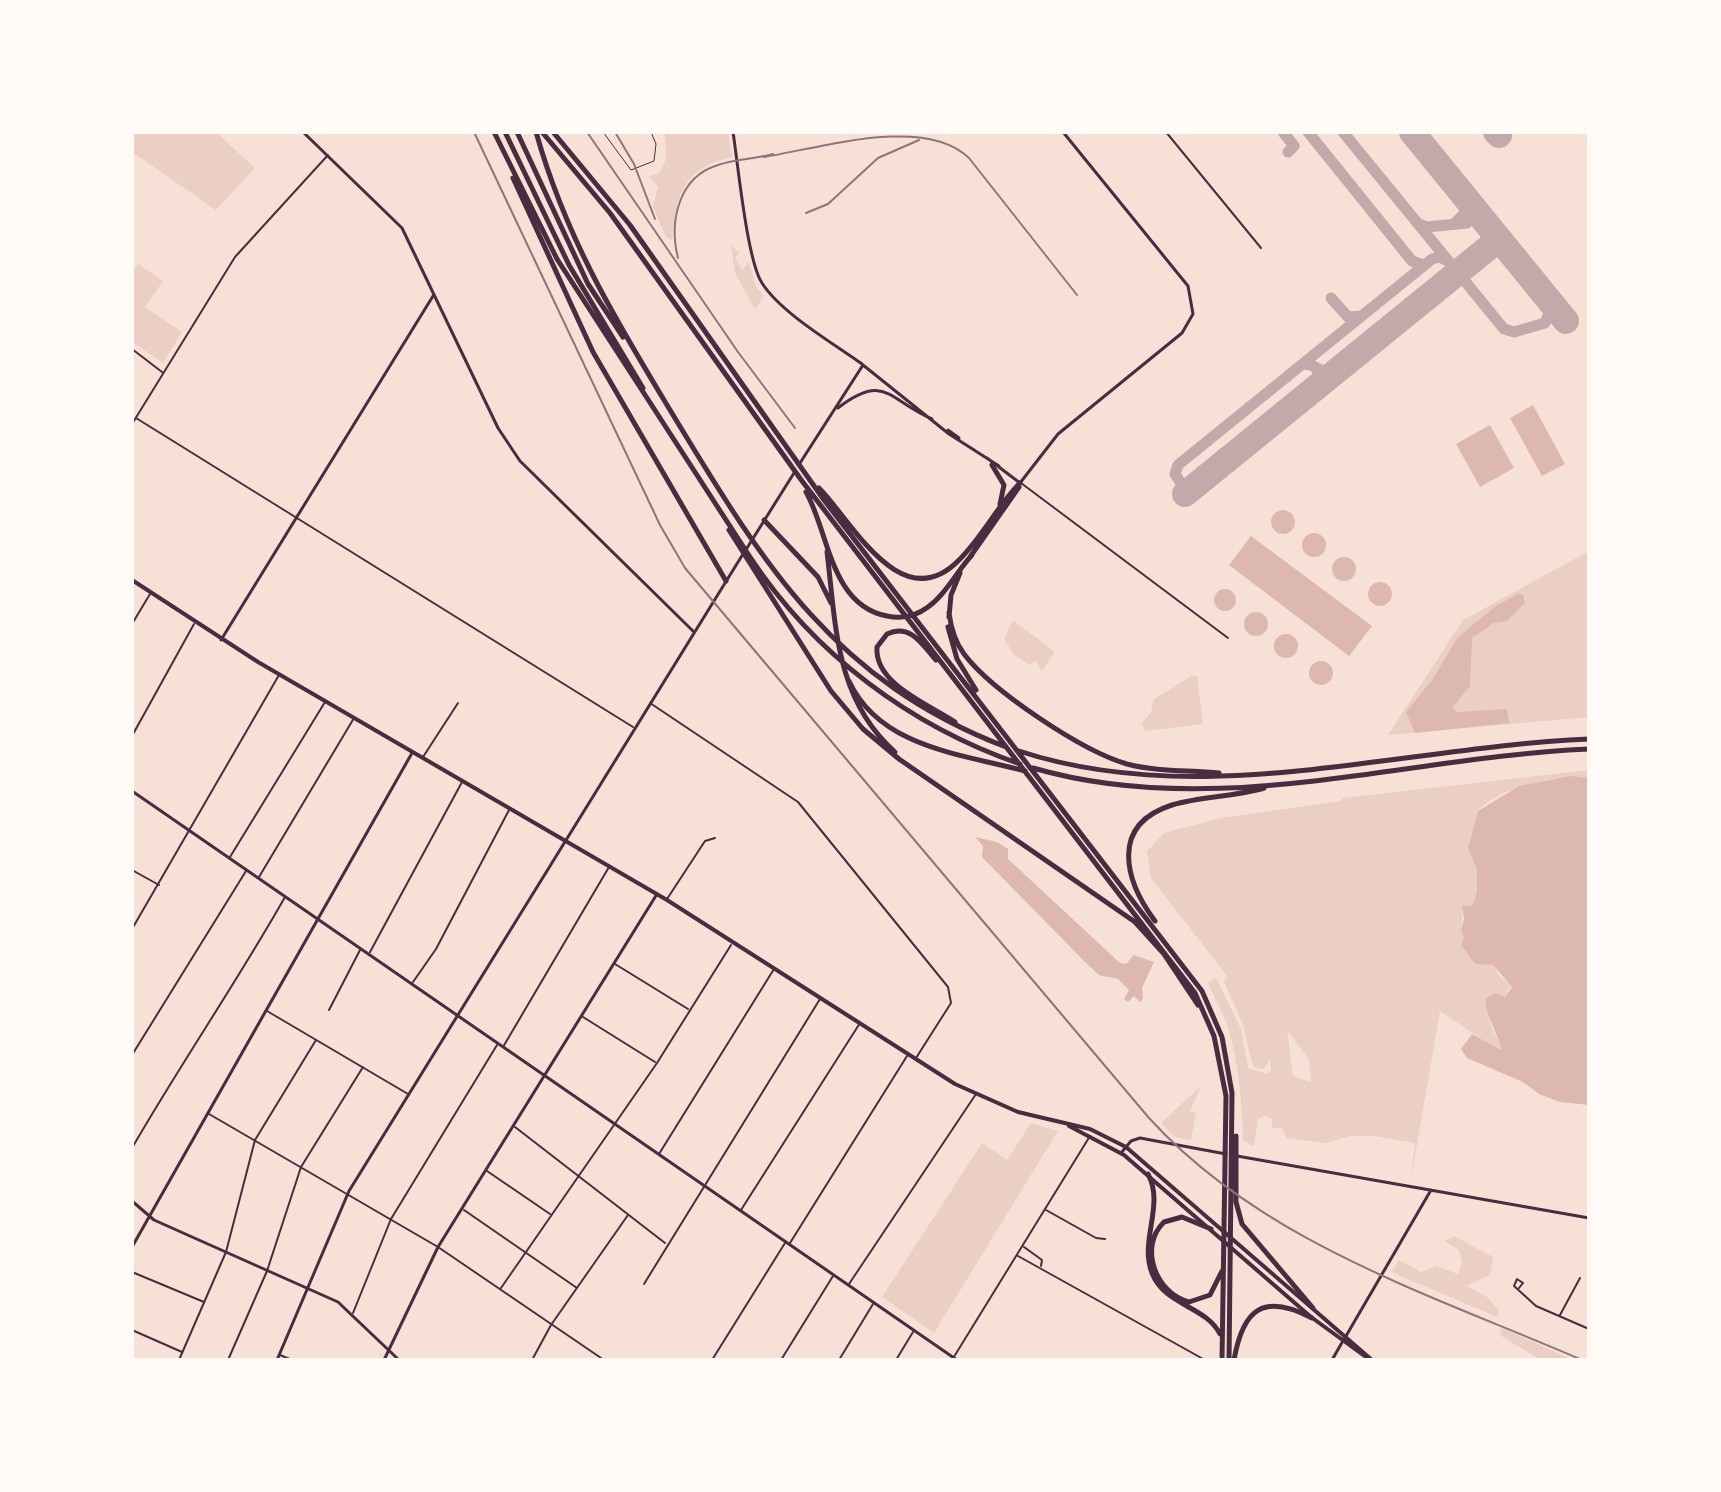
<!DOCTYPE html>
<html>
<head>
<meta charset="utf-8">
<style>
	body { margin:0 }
	#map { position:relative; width:1721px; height:1492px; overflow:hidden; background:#f7e1d7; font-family:"Varela Round",sans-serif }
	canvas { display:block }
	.frame { position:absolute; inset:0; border:134px solid #fffaf5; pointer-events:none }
</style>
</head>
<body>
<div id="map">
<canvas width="1721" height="1492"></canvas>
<div class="frame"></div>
</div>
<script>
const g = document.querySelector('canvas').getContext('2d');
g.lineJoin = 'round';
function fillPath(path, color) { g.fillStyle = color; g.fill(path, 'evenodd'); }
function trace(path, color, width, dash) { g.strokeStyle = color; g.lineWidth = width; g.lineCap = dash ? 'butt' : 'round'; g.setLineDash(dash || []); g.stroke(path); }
fillPath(new Path2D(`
	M132 132H216L255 168 216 210 132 152Z
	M665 132H728L732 157C683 168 676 194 672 240L666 237 653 207 658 187 649 177 660 172 666 159Z
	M731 245 739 253 735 258 742 270 749 262 756 287 764 296 755 309 735 273Z
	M138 264 163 281 145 307 182 332 163 363 132 342V273Z
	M1589 551V717L1388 735 1463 620Z
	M1013 620 1055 652 1042 671 1036 661 1029 665 1014 655 1004 639Z
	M1193 675 1197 676 1203 724 1145 731 1142 723 1151 712 1154 699Z
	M1589 770V778C1559 774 1498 787 1478 811L1468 848 1477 868V891L1473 905 1463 906 1461 929 1464 938 1461 945 1475 964 1493 965 1500 977 1511 984 1505 997 1495 993 1485 999 1491 1027 1503 1048 1496 1049 1440 1011 1411 1179 1415 1143 1375 1136H1351L1326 1143 1287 1138 1281 1128H1272V1119L1266 1116 1258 1119 1254 1146 1243 1141C1242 1103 1239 1064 1228 1027 1223 1011 1211 994 1208 982L1216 978 1241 1029 1248 1068 1267 1074 1271 1071 1270 1059 1263 1069 1253 1067 1243 1025 1224 982 1227 976 1151 878 1147 851 1164 833 1221 818 1341 801 1343 798ZM1287 1030 1309 1060 1311 1082 1293 1076Z
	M1201 1086 1190 1111 1196 1113 1191 1140 1175 1137 1161 1123Z
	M1031 1123 1058 1131 934 1333 882 1297 982 1143 1007 1160Z
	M1454 1236 1493 1257 1490 1275 1467 1286 1487 1297 1499 1311 1497 1317 1391 1272 1399 1260 1421 1272 1436 1266 1458 1274 1462 1263 1459 1250 1444 1241Z
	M1500 1329H1504L1574 1360H1541L1501 1336Z`), '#ebcfc5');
fillPath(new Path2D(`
	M1533 405 1565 464 1542 476 1510 418Z
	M1490 425 1514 468 1480 487 1456 444Z
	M1271 522a12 12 0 1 1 24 0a12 12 0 1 1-24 0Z
	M1302 545a12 12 0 1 1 24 0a12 12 0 1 1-24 0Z
	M1251 536 1372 626 1349 656 1229 565Z
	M1332 569a12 12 0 1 1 24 0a12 12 0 1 1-24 0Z
	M1368 594a12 12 0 1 1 24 0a12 12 0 1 1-24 0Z
	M1214 600a11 11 0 1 1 22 0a11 11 0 1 1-22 0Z
	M1518 594 1523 595 1525 603 1507 621 1494 623 1472 638 1470 686 1452 708 1457 712 1507 709 1509 723 1415 733 1406 712 1432 680 1458 637 1496 606Z
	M1244 624a12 12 0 1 1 24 0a12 12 0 1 1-24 0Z
	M1274 646a12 12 0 1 1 24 0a12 12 0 1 1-24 0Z
	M1309 673a12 12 0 1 1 24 0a12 12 0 1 1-24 0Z
	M1570 776 1589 778V1105L1560 1102 1539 1094 1523 1082 1467 1058 1461 1049 1472 1034 1501 1050C1502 1040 1486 1019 1485 999L1495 993 1505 997 1512 987 1493 965 1475 964 1461 945 1464 938 1461 929 1464 919 1462 906 1473 905 1477 891V869L1468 848 1478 811 1519 786Z
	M975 837 997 842 1008 849V859L1120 963 1126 964 1134 955 1154 962 1142 988 1143 999 1140 1002 1134 996 1128 1002 1124 999 1129 990 1118 979 1099 975 1085 962 982 857 983 846Z`), '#dcb8b0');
trace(new Path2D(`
	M1283 132 1294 146 1288 152
	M1308 132 1412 261 1423 265
	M1343 132 1504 329 1514 332 1545 323 1551 309 1545 295
	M1417 223 1427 227 1467 223
	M1454 224 1467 211 1462 193
	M1331 298 1348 317 1361 316
	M1301 365C1315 361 1320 376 1336 372
	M1314 389 1319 378 1317 369
	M1187 492 1175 474 1178 465 1432 259 1440 257 1448 261`), '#c3aaaa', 11);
trace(new Path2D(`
	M1412 132 1566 321
	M1496 132 1499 135
	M1185 494 1499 239`), '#c3aaaa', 26);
trace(new Path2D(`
	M603 132 631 170 654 161 656 144 651 132`), '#4a2c40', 1);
trace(new Path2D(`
	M1166 132 1261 248
	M132 349 162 372
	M136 418 633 727
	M132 424 235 257 328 155
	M1021 483 1228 638
	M132 624 150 594
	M650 703 798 802 948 987 951 1003 916 1058
	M132 736 194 624
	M423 757 458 703
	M230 857 325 702
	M132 870 159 885
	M259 877 354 718
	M667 899 705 841 715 838
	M132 929 279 675
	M370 952 462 782
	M615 964 688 1009
	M413 982 436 949 509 810
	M329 1010 360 950
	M267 1011 408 1094
	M583 1017 655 1062
	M503 1047 609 867
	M132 1055 246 871
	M209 1114 438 1247 604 1360
	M515 1127 665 1243
	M132 1148C181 1063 237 982 285 897
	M659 1154 774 969
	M487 1171 550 1214
	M464 1210 577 1288
	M741 1210 860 1023
	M1046 1210 1096 1238 1105 1239
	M790 1243 907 1056
	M1024 1247 1042 1260 1041 1266
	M1018 1256 1205 1360
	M132 1272 204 1302
	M644 1284 820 999
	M849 1284 976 1094
	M501 1288 657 1063 731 945
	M1519 1288 1523 1283 1517 1279 1514 1286 1536 1306 1589 1329
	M353 1313 391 1219 497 1045
	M1560 1315 1580 1278
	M132 1330 182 1352
	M280 1355 292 1360
	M179 1360 226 1252 255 1140 316 1040
	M228 1360 267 1271 301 1167 363 1067
	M532 1360 551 1325 628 1215
	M712 1360 785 1243
	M781 1360 833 1276
	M839 1360 873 1304
	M896 1360 913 1332
	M952 1360 1090 1136`), '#4a2c40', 2);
trace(new Path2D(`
	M303 132 402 228 498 428 520 461 694 632
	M733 132C738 164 747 260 762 283 781 313 833 343 862 364
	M1020 483 1058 434 1182 333 1193 314 1188 286 1063 132
	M221 640 433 296
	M1121 1153 1131 1141 1140 1138 1226 1154
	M1237 1156 1589 1218
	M132 1201 154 1220 338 1302 399 1360
	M132 1247 412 753
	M1346 1336 1431 1190
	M384 1360 438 1247 657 894`), '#4a2c40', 3);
trace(new Path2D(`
	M838 408C885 372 888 400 932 419
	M948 430 959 438
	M987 458 1020 483
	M800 463 863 365 949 434 999 466
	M747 548 794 473
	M132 791 957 1360
	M277 1360 349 1191 743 554
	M1332 1360 1344 1339`), '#4a2c40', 3);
trace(new Path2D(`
	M132 580 258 662 667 900 955 1084 1018 1112 1090 1129 1126 1147 1372 1360
	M1069 1126 1124 1155 1311 1317 1370 1360`), '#4a2c40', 4);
trace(new Path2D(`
	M494 132 557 259 750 557C814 654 910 726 1020 764
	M505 132 569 265 643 388
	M517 132 588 284 623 337
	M536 132C565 235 612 314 667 405 760 558 829 679 1006 747
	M542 132 610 213 802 481 1195 993 1214 1036 1226 1096 1222 1360
	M553 132 630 225 824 500 1202 991 1222 1037 1232 1093 1229 1360
	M513 178 593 352 726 581
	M992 465 1004 485 1000 504
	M819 488C851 520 901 618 958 561 982 538 997 506 1020 483
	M806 492C829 532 830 605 887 616 901 619 916 616 928 607 946 594 957 571 972 555
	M764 520 818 577 831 603
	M729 530 831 691 863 729 899 759 1135 922 1164 954 1198 1005
	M827 552C836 625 835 699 895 752
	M970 557 1019 487
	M949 613C951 628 955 642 964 654 992 691 1082 751 1127 764 1158 772 1188 770 1219 773
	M949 617 951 595 960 573
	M948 627 957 659 976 690
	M936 660C922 644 910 623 887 634L877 647C874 684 930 705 955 722
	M849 681C880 748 962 754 1025 771
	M1019 751C1201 811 1402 747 1589 739
	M1033 768C1216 821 1404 757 1589 749
	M1155 921C1125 881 1109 825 1172 805 1202 796 1234 797 1264 788
	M1236 1136V1202L1242 1224 1313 1308
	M1148 1174C1165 1205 1139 1241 1152 1273 1165 1306 1206 1306 1220 1334
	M1211 1229 1182 1217 1164 1222C1138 1247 1156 1294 1189 1302L1210 1295 1222 1271
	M1234 1360C1243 1308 1264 1293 1312 1318`), '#4a2c40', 5);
trace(new Path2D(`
	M474 132 660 525 685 568 1149 1118C1263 1243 1430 1294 1582 1360
	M587 132 738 352 795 428
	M615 132 634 164 655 219
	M764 157C820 148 925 115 969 158L1077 295
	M806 213 828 204 878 158 919 140
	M678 258C669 222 678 177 718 165 735 159 755 159 773 154`), '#8f747c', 2);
</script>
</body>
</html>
